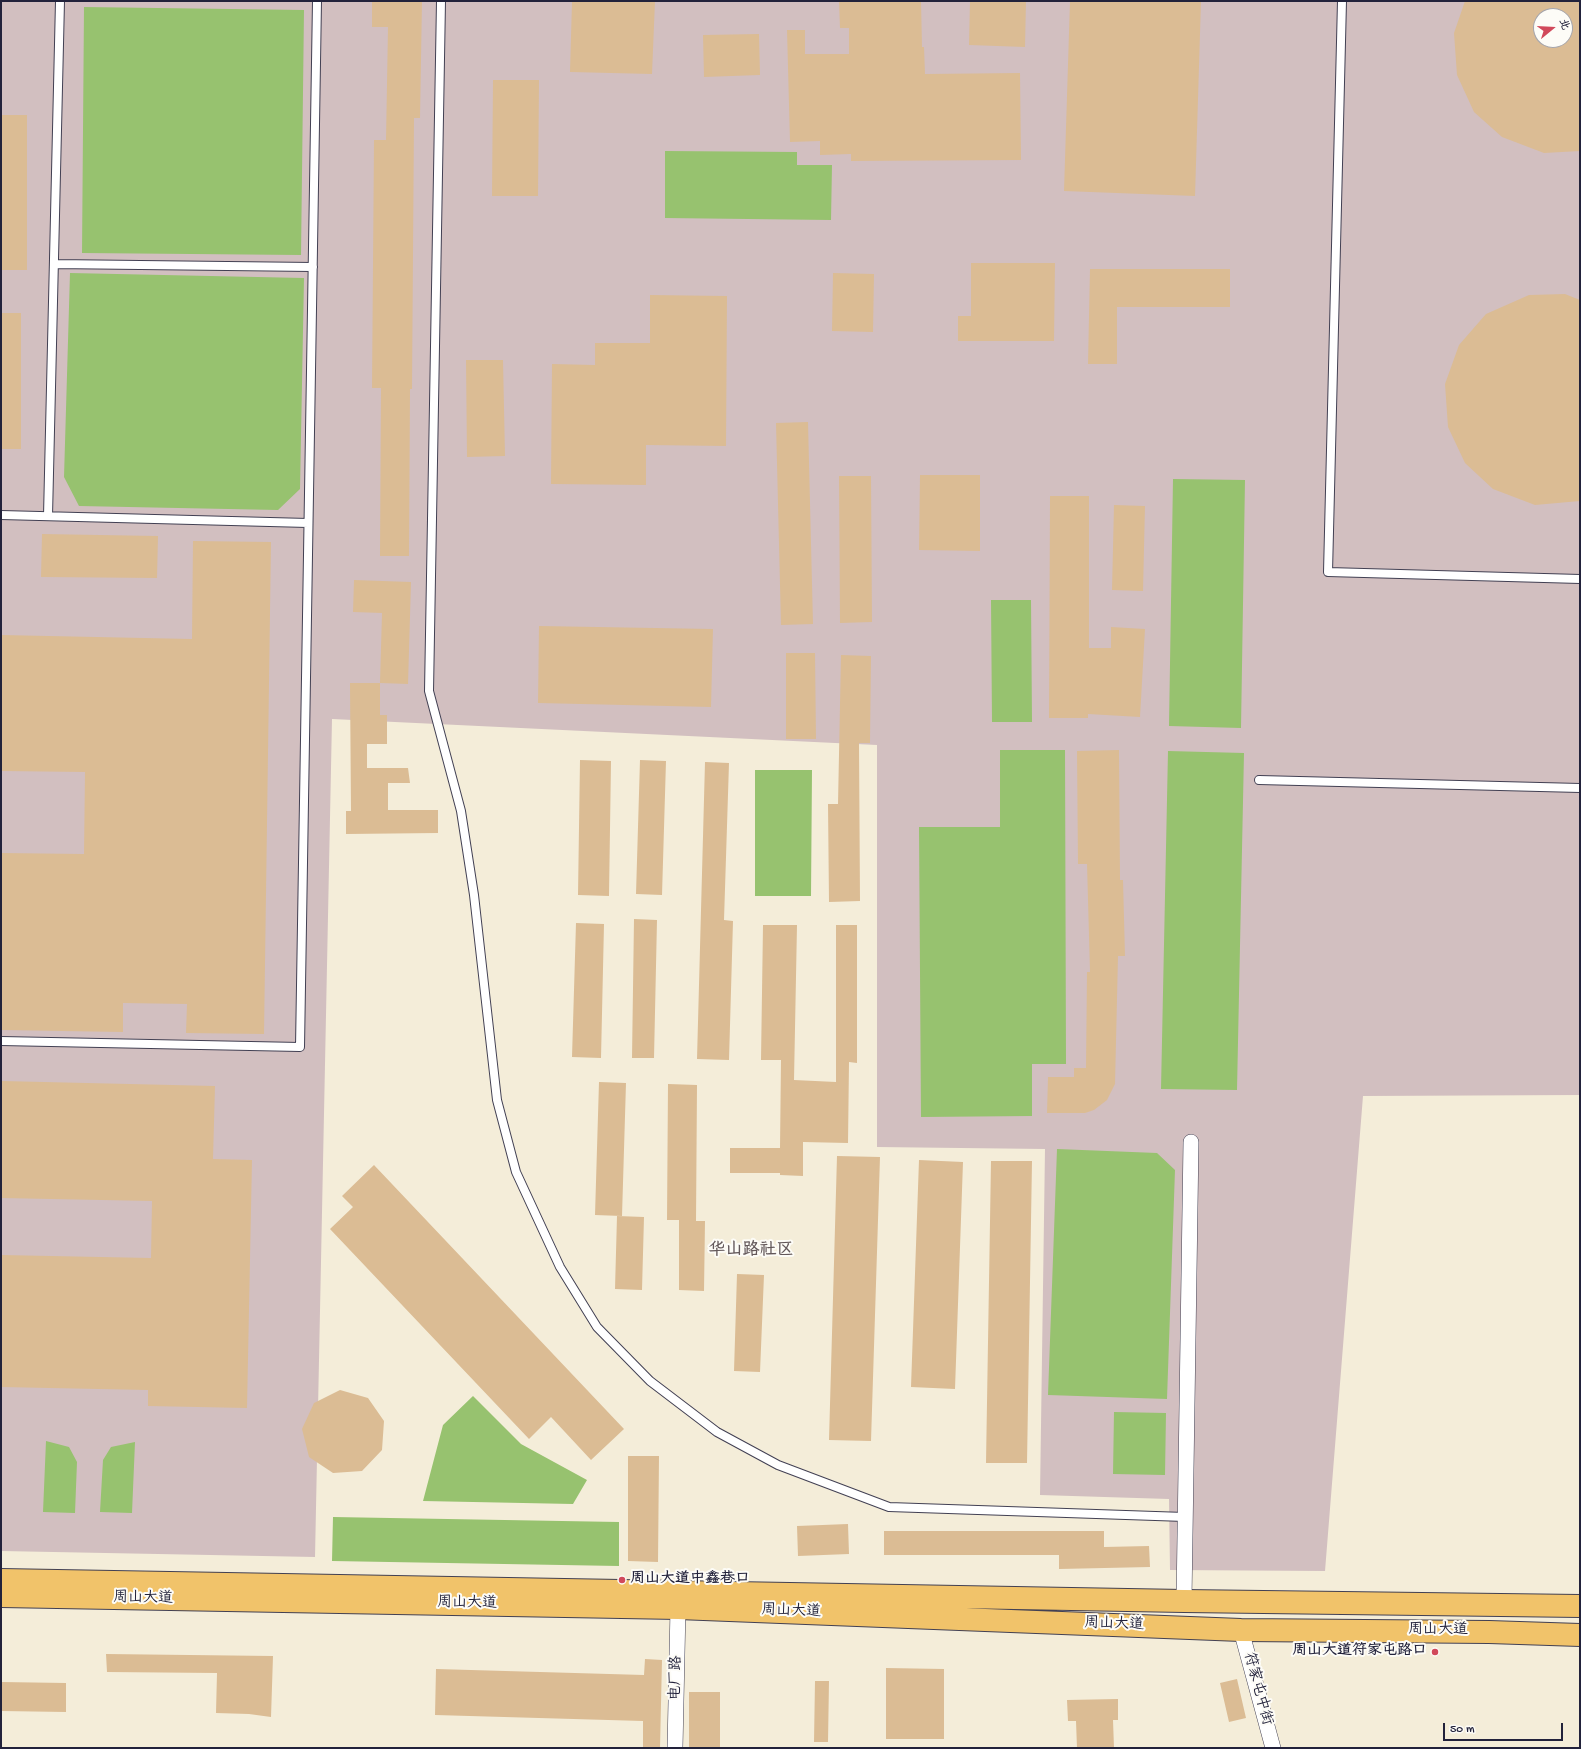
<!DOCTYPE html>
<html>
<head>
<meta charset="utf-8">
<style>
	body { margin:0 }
	#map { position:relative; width:1581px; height:1749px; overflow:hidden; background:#f4edd9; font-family:"Gochi Hand","LXGW WenKai TC",sans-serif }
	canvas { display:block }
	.frame { position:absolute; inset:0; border:2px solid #22223b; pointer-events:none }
	.north { position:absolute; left:1533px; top:8px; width:40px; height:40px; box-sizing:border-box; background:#fdfcf7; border:1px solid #a5a5ac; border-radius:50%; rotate:72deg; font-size:11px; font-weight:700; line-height:16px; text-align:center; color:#22223b }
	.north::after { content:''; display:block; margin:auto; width:14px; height:18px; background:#d1495b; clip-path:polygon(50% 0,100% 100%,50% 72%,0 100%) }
	.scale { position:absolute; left:1443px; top:1723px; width:120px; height:18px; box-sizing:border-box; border:2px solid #22223b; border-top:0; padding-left:5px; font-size:12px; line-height:14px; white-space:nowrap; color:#22223b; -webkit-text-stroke:3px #fdfcf7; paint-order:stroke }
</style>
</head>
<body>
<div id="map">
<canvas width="1581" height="1749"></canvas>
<div class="frame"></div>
<div class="north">北</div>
<div class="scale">50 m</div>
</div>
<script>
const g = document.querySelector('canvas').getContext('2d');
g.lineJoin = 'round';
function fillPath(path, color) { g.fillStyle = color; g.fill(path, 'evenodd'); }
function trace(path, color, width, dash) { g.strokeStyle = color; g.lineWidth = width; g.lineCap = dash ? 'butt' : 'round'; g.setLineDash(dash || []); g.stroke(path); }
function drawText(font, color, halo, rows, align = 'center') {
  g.font = font + ' "Gochi Hand","LXGW WenKai TC",sans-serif'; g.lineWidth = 4; g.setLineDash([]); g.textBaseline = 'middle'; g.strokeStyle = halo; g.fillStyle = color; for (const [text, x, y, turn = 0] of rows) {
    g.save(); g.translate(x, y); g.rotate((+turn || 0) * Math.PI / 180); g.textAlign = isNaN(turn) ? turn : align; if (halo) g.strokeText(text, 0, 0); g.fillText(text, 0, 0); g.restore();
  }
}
fillPath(new Path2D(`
	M1 1H1580V1095L1363 1096 1325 1571 1170 1570 1169 1499 1040 1495 1045 1149 877 1147V745L332 719 315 1557 1 1551ZM1541 16H1565V40H1541Z`), '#d2bfc0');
fillPath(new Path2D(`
	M84 7 304 10 301 255 82 253Z
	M665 151 797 152V165H832L831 220 665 218Z
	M70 273 304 278 300 489 278 510 79 506 64 477Z
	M1173 479 1245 480 1241 728 1169 726Z
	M991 600H1031L1032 722H992Z
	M1000 750H1065L1066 1064H1032V1116L921 1117 919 827H1000Z
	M1168 751 1244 753 1237 1090 1161 1089Z
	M755 770H812L811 896H755Z
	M1057 1149 1157 1153 1175 1170 1167 1399 1048 1395Z
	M473 1396 521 1444 587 1480 573 1504 423 1501 443 1425Z
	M1114 1412 1166 1413 1165 1475 1113 1474Z
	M46 1441 69 1447 77 1462 75 1513 43 1512Z
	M135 1442 132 1513 100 1512 103 1460 111 1447Z
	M333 1517 619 1522V1566L332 1561Z`), '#97c26f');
fillPath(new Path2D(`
	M372 1H422L420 118H414L412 389H410L409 556H380L381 388H372L374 140H386L388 27H372Z
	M590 1H655L652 74 570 72 572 2H590Z
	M839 1H921L922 47H924L925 74 1020 73 1021 160 851 161V154L820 155V141L790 142 787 30H805V54H849V28H840Z
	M970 1H1026L1025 47 969 45Z
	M1070 1H1201L1195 196 1064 191Z
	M1465 1H1580V151L1544 153 1502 137 1474 112 1457 75 1454 33ZM1541 16H1565V40H1541Z
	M759 34 760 75 704 77 703 35Z
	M493 80H539L538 196H492Z
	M1 115H27V270H1Z
	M971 263H1055L1054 341H958V316H971Z
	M1090 269H1230V307H1117V364H1088Z
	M833 273 874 274 873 332 832 331Z
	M1565 294 1580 300V501L1535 505 1493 489 1465 463 1448 427 1445 384 1459 345 1486 314 1529 295Z
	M650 295 727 296 726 446 646 445V485L551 484 552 364 595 365V343H650Z
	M1 313H21V449H1Z
	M466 360H503L505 456 467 457Z
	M808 422 813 624 781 625 776 423Z
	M920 475H980V551L919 550Z
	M839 476H871L872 622 840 623Z
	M1050 496H1089V648H1111V627L1145 629 1140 717 1088 714V718H1049Z
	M1114 505 1145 506 1143 591 1112 590Z
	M42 534 158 536 157 578 41 577Z
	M193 541 271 542 264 1034 186 1033 187 1004 123 1003V1032L1 1030V853L84 854 85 772 1 771V635L192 639Z
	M354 580 411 582 408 684 380 683 382 613 353 612Z
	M539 626 713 629 711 707 538 703Z
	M786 653H815L816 739H786Z
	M841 655 871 656 870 743H859L860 901 829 902 828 804H838Z
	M350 683H380V715H387V744H367V768H408L410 783H388V810H438V833L346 834V811H351Z
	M1119 750 1120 880H1123L1125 956H1118L1115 1084 1107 1100 1094 1110 1085 1113H1047L1048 1077H1074V1068H1086L1087 972H1090L1087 864H1078L1077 751Z
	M580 760 611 761 609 896 578 895Z
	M640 760 666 761 662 895 636 894Z
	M705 762 729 763 724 920 733 921 729 1060 697 1059Z
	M634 919 657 920 654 1058H632Z
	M576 923 604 924 601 1058 572 1057Z
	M763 925H797L794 1080 836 1082V925H857V1063L849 1062 848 1143 803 1142V1176L780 1175V1173H730V1148H780L781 1060H761Z
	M1 1081 215 1086 213 1159 252 1160 247 1408 148 1406V1390L1 1387V1255L151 1258 152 1201 1 1198Z
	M599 1082 626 1083 622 1216 595 1215Z
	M668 1084 697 1085 696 1221H705L704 1291 679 1290V1220H667Z
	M837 1156 880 1157 871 1441 829 1440Z
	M919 1160 963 1162 955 1389 911 1387Z
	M991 1161H1032L1027 1463H986Z
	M374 1165 624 1429 591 1460 551 1417 529 1439 330 1229 353 1207 342 1196Z
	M617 1216 644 1217 642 1290 615 1289Z
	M737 1274 764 1275 760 1372 734 1371Z
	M340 1390 368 1398 384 1421 382 1450 362 1471 333 1473 309 1457 302 1429 314 1403Z
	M628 1456H659L658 1562 628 1561Z
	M848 1524 849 1554 798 1556 797 1526Z
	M884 1531H1104V1547L1149 1546 1150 1567 1059 1569V1555H884Z
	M106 1654 273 1656 271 1717 249 1714 216 1713 217 1673 107 1672Z
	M645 1659 662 1660 660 1748H643V1721L435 1715 436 1669 644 1675Z
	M886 1668 944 1669V1739H886Z
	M1237 1679 1246 1718 1229 1722 1220 1683Z
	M815 1681H829L828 1742H814Z
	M1 1682 66 1683V1712L1 1711Z
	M689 1692H720V1748H689Z
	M1118 1699V1720H1113L1114 1748H1077L1076 1721H1068L1067 1700Z`), '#dbbc94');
const lane = new Path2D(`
	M441 1 429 691 461 811 474 895 497 1100 516 1172 560 1267 597 1327 650 1381 717 1432 778 1465 889 1507 1185 1517
	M1342 1 1328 572 1580 579
	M54 264 313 267
	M1 515 308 523
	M48 516 60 1
	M1259 780 1580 788
	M1 1041 300 1047 317 1`);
const street = new Path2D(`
	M1184 1601 1191 1142
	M1241 1630 1273 1748
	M675 1748 678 1608`);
const primary = new Path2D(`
	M1 1580 1184 1601 1580 1606
	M1 1596 678 1608 1241 1630 1489 1632 1580 1635`);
trace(lane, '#424053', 10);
trace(street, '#424053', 16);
trace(primary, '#424053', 24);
trace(lane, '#fff', 8);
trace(street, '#fff', 15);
trace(primary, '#f1c36a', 22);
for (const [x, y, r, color] of [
	[622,1580,4,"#d1495b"],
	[1435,1652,4,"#d1495b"]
]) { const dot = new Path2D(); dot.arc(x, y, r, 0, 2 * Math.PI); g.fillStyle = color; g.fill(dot); trace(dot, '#fdfcf7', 1.5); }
drawText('bold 15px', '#22223b', '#fdfcf7', [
	["周山大道中鑫巷口",630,1580],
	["周山大道符家屯路口",1427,1652,"right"]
], 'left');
drawText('15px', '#22223b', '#fdfcf7', [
	["周山大道",143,1599,1],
	["周山大道",467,1604,1],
	["周山大道",791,1612,2],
	["周山大道",1114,1625,2],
	["周山大道",1438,1631],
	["电厂路",677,1678,-89],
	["符家屯中街",1257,1689,75]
]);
drawText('bold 17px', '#63585a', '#fdfcf7', [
	["华山路社区",751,1251]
]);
</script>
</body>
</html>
